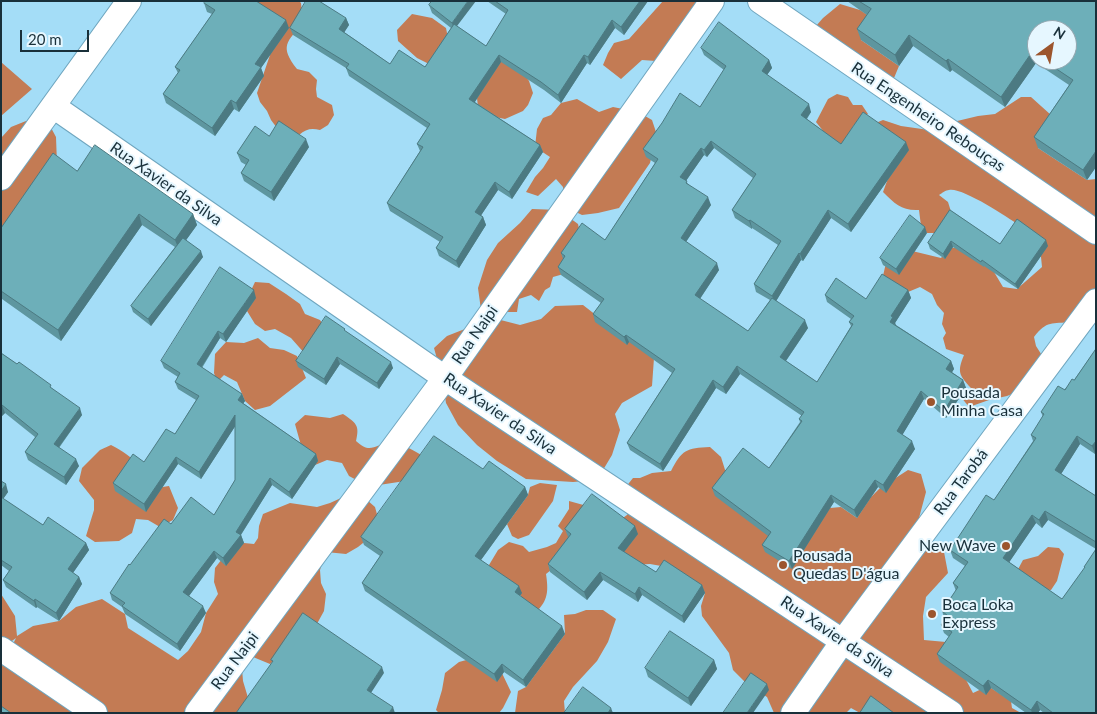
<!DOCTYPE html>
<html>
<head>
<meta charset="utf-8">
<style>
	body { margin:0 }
	#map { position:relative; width:1097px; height:714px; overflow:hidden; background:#a4ddf7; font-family:Lato,sans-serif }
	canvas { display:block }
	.frame { position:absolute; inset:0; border:2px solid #19303a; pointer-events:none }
	.north { position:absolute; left:1027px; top:20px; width:50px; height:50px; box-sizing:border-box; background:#e6f7ff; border:1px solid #94a7b0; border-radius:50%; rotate:32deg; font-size:14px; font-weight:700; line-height:20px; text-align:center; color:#19303a }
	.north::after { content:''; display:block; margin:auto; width:18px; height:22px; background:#9c552d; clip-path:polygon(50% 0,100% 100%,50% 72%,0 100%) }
	.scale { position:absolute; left:20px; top:30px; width:69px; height:22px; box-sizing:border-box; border:2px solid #19303a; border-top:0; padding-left:6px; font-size:15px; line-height:18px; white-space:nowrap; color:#19303a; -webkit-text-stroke:4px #e6f7ff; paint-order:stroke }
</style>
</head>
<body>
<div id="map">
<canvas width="1097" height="714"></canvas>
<div class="frame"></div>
<div class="north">N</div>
<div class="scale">20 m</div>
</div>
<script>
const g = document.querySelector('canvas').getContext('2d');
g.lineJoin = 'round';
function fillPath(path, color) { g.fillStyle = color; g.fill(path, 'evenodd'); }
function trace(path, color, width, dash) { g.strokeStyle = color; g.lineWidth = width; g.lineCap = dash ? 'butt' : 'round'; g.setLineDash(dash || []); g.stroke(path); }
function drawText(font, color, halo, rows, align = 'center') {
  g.font = font + ' Lato,sans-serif'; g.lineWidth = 4; g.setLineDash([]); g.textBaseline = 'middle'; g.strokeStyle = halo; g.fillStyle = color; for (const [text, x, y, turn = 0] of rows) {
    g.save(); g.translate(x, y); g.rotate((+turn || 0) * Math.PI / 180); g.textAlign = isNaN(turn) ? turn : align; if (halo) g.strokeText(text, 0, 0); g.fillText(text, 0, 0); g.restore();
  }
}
fillPath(new Path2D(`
	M259 1H299L301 3 303 23C287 42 279 46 297 69L309 72 317 80 316 89 317 97 332 105 334 115 328 125 320 130C311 128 306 129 299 135L277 128 271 120 267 111 260 102 257 93 270 55 254 6Z
	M663 1H699L656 61 642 60 621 79 603 65 608 53 614 43 629 39Z
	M840 4 860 10 875 20 861 40 899 66 894 78 885 83 816 26 823 18Z
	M412 14 432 18 446 28 449 43 433 66 417 58 398 41 397 30Z
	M500 57 517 64 529 81 533 93 528 105 523 111 505 119 495 117 478 107 476 89Z
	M1 62 32 89 1 116Z
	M837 94 848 97 853 105H862L868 114 854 125 839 149 824 132 816 122 828 99Z
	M1021 97H1031L1051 115 1038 148 1087 180 1096 179V242L1095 249 1096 251V297L1071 322C1052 324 1047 320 1034 337L1036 346 1043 357 1019 391 1007 396 989 400 969 407 961 397 971 388C959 375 957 372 964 355L946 349 943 338 946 333 942 324 944 313 937 305 932 294 920 287 908 292 882 280 886 263 904 249 941 258 949 248 967 247 994 272 1003 287 1017 289 1042 267 1041 257 1023 248 1019 225C1007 217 962 187 949 190 946 190 942 193 939 195L948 202 953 218 940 233H927L921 226 919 210C902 211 895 204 883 192L890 173 861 129 883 120 901 126 936 131 953 122 978 116 995 114Z
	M577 99 599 112 613 107 638 112 652 120 657 135 650 163 619 208 598 213 582 215 564 206 563 187 556 179 538 196 526 192 535 177 543 168 550 157 535 147 537 129 543 118 551 115 561 103Z
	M26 121 39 131 49 124 56 137 57 164 1 243V138L11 127Z
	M532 209 559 210 578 224 581 237 567 273 553 277 550 287 545 290 539 301 531 295 519 299 517 312H503L481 310 478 288 487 260 498 243 520 223Z
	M255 282 269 283 286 294 300 304 305 314 320 320 328 332 306 355 291 338 275 329 265 331 255 324 247 311 246 301Z
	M583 305 601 319 655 344 652 386 622 403 615 414 620 430 612 455 597 480 573 482 526 479 497 461 477 445 458 425 446 403 442 377 434 348 447 336 475 325 489 317 520 325 541 319 555 306Z
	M258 338 270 348 284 350 297 356 306 378 270 406 255 410 245 401 237 382 224 375 217 382 214 373 215 354 226 342 244 343Z
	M343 414C356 423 360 425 356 441 372 456 375 442 393 443 404 444 414 451 423 456L405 481 379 485 364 484 349 476 342 463 327 460 315 465 302 449 295 424 305 415 330 418Z
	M111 445C135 457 141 468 156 488L169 486 178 508 173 520 160 527 148 520 136 519 132 533 119 541 95 542 86 536 94 510V500L79 481 82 468 100 450Z
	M710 447 721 457 726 473 830 508 841 507 857 518 871 497 880 488 908 470 921 474 926 492 919 518 924 544 944 552 948 573 926 597 923 616 924 640 946 642 973 693 988 686 1011 701 1012 708 1021 713H860L851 708 846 713H774L767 697 747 684 733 670 729 653 702 616 701 606 705 593 667 567 650 564 633 565 614 539 613 525 627 515 633 505 625 488 633 478H640L652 473 671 471C682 450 686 448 710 447Z
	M540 483 557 485 553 501 529 535 518 539 512 536 507 524 528 495 530 487Z
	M357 495 367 500 375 507 378 518 368 539 358 547 346 554 326 552 320 570 321 583 326 594 324 611 313 631 283 653 270 664 253 657 241 656 243 681 249 701 241 713H1V668L16 638 1 649V594L15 616 17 636 33 626 59 621 76 607 102 599 125 614 128 628 178 660 188 651 201 632 206 613 218 594 214 582 215 568 229 550 244 543 254 544 258 538 259 526 263 514 290 503 317 507 330 503 341 498Z
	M569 501 587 506 556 566 546 574C548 588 549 599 538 610L520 602 521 593 477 585 498 550 509 542 523 546 529 552 547 547 556 543 563 531 558 526 569 509Z
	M1048 547 1059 548 1064 554 1057 581 1051 590 1040 589 1016 573 1023 560 1038 556Z
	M586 610H603L616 619 608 642 597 661 573 687 564 701 565 713H515L518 691 526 687 565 634 564 615 575 614Z
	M470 659 500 669 511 692 503 708 499 713H439L436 710 442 690 445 673 459 662Z`), '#c37b54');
const street = new Path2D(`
	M760 1 1096 232
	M53 106 445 378 951 713
	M1 178 129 1
	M1 649 95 713
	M197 713 445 378 712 1
	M793 713 843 641 1096 301`);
trace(street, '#6fa6bf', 26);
trace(street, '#fff', 24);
fillPath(new Path2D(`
	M487 1H648L624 35 615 28 590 65 587 63 561 103 544 90 501 62 475 102 540 145 543 152 512 199 498 190 481 215 483 217 486 225 459 268 439 256 436 248 440 242 390 211 387 203 420 151 417 144 427 128 349 76 346 68 293 35 290 28 346 18 349 25 344 32 390 64 425 67 451 28 432 13 429 5 457 26 486 46 506 14Z
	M847 1H1096V167L1087 180 1038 148 1034 137 1069 85 1036 63 1005 107 952 70 950 72 913 46 899 66 861 40 857 29 867 15ZM1037 30 1067 60H1037Z
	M204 3 289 28 261 68 264 76 239 112 234 109 215 136 166 103 163 94 178 73 175 67 212 14 207 12Z
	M701 48 769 60 772 68 767 75 811 112 807 119 841 144 909 150 851 232 831 218 803 261 801 260 776 301 808 328 786 361 817 382 851 326 849 322 851 319 827 302 825 295 866 299 908 290 911 298 895 323 896 325 951 361 954 369 952 372 963 380 966 388 946 418 924 399 902 435 915 449 886 493 878 487 857 518 834 502 792 569 765 552 762 545 768 536 715 496 712 488 769 468 800 422 799 419 802 416 740 374 726 394 716 388 663 471 630 450 627 443 672 373 629 342 627 345 595 322 593 314 601 303 561 275 558 267 563 259 561 253 605 240 655 163 646 157 643 149 700 107 724 70 704 55ZM714 148 753 178 732 210 735 218 752 229V228L778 245 754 284 756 292 770 300 748 331 700 299 719 270 686 242 711 205 688 184 686 181 704 155 707 157Z
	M269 136 309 147 274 201 244 181 241 173 246 165 241 162 237 153Z
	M77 171 193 214 197 225 186 240 203 257 151 326 133 312 131 306 175 247 142 225 61 341 2 299 1 228Z
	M950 210 1000 244 1048 246 1018 289 984 266V267L953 247 945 259 930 249 928 243Z
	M927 233 899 275 883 265 880 258Z
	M256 298 226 342 220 338 202 368 242 394 245 401 243 403 316 454 318 461 292 499 272 485 241 535 244 543 226 566 217 558 189 596 206 613 180 651 125 614 122 607 112 600 110 593 130 565 171 524 214 515 235 480V426L201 479 178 464 146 512 115 491 113 483 144 462 175 434 196 400 178 389 175 382 178 377 164 368 161 361Z
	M346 332 393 368 379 389 340 364 326 385 298 367 296 361Z
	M1096 349V454H1095L1080 444 1061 474 1096 496V549L1048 520 1042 528 1036 523 1009 562 1062 599 1085 568 1096 549V713H1044L1040 710 1038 713H1026L991 688 986 695 940 662 937 654 949 637 944 633 941 625 945 620 942 611 956 591 953 583 965 566 953 558 950 550 994 500 1033 441 1031 435 1043 417 1041 412 1074 380Z
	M1 353 53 389 82 415 59 448 79 466 66 485 28 460 25 452 35 437 5 413 1 417Z
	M483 469 525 487 528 495 481 560 522 593 520 596 565 634 526 687 504 672 497 682 365 591 362 583 380 556 364 545 361 537Z
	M1 481 8 492 3 499 43 525 86 543 89 550 73 573 79 577 82 584 59 621 37 607 36 608 6 587 3 580 9 571 1 565Z
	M565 529 638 534 624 552 656 572 702 585 705 593 684 623 642 595 638 602 603 580 587 600 550 572 548 564 568 537Z
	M714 660 717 669 691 706 648 677 645 668Z`), '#5e969f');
fillPath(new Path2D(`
	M468 1H476L454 30 452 23Z
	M640 1H648L624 35 621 27Z
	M346 18 349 25 342 36 339 29Z
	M286 20 289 28 261 68 264 76 239 112 236 103 255 64Z
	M612 20 615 28 590 65 588 57Z
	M909 35 913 46 899 66 895 55Z
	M1032 52 1036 63 1005 107 1001 97Z
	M499 55 501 62 472 106 469 99Z
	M584 55 587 63 561 103 558 95Z
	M948 59 952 70 950 72 946 61Z
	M769 60 772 68 764 79 762 71Z
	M231 100 234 109 215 136 212 128Z
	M809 104 811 112 804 122 801 115Z
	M306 139 309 147 274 201 271 192Z
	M711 141 714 148 707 157 704 150Z
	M906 142 909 150 851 232 848 224Z
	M540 145 543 152 512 199 509 192Z
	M701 148 704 155 683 185 680 177Z
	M1096 151V167L1087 180 1083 170Z
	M495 182 498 190 478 220 475 212Z
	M708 197 711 205 683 246 681 238Z
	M828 210 831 218 803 261 800 254Z
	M139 214 142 225 61 341 58 330Z
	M193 214 197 225 179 250 175 240Z
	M483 217 486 225 459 268 456 261Z
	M750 220 752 228V229L749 221Z
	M925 227 927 233 899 275 896 269Z
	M1046 240 1048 246 1018 289 1015 284Z
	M951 241 953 247 945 259 943 254Z
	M201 251 203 257 151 326 148 319Z
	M799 253 801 260 775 303 772 296Z
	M717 263 719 270 697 303 695 295Z
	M254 290 256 298 226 342 223 334Z
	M908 290 911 298 895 323 896 325 890 322 891 316Z
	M805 320 808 328 783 365 780 357Z
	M218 331 220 338 199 371 197 364Z
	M626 335 629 342 627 345 624 337Z
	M337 357 340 364 326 385 324 379Z
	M951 361 954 369 949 377 946 369Z
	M391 362 393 368 379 389 377 383Z
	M737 366 740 374 726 394 723 387Z
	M713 380 716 388 663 471 660 464Z
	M963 380 966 388 946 418 944 411Z
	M921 391 924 399 900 439 897 431Z
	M242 394 245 401 241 407 238 400Z
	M2 405 5 413 1 417V406Z
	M80 408 82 415 56 451 54 444Z
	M235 415 238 422 201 479 199 472Z
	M1077 436 1080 444 1058 479 1055 470Z
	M912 441 915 449 886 493 883 485Z
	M1096 441V454H1095L1092 446Z
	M316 454 318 461 292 499 289 492Z
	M176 457 178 464 146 512 144 504Z
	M76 459 79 466 66 485 64 477Z
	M270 478 272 485 240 536 241 535 244 543 226 566 223 558 236 532Z
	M875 480 878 487 857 518 854 510Z
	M6 484 8 492 1 502V491Z
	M525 487 528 495 478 564 475 556Z
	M831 495 834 502 792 569 789 561Z
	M1045 511 1048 520 1042 528 1039 520Z
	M1032 515 1036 523 1006 567 1003 558Z
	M635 526 638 534 621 556 618 548Z
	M86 543 89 550 70 577 68 569Z
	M214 551 217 558 186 600 183 592Z
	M600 572 603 580 587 600 584 592Z
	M79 577 82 584 59 621 56 613Z
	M702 585 705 593 684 623 682 616Z
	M519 586 522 593 517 600 515 592Z
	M639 587 642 595 638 602 635 594Z
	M35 599 37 607 36 608 34 601Z
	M203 606 206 613 180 651 177 644Z
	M562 626 565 634 526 687 523 680Z
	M714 660 717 669 691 706 688 698Z
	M502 664 504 672 497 682 494 674Z
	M382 667 384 673 369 696 367 690Z
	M988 680 991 688 986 695 983 686Z
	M767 684 769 690 753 713H747Z
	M1037 701 1040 710 1038 713H1032L1031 710Z
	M393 707 395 713H389Z
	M611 708 613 713H608Z`), '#4c7a82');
const building = new Path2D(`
	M206 1H256L286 20 255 64 261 67 236 103 231 100 212 128 163 94 180 70 175 67 215 10 204 3Z
	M306 1H319L346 18 339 29 390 64 399 50 425 67 454 24 486 46 508 10 495 1H640L621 27 612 20 588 57 584 55 558 95 541 82 499 55 469 99 540 145 509 192 495 182 475 212 483 217 456 261 436 248 443 237 387 203 423 147 417 144 430 124 346 68 349 64 290 28Z
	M432 1H468L452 23 429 5Z
	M859 1H1096V151L1083 170 1034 137 1073 80 1043 60H1067V30H1037V56L1032 52 1001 97 948 59 946 61 909 35 895 55 857 29 871 9Z
	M719 22 769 60 762 71 809 104 801 115 841 144 863 112 906 142 848 224 828 210 800 254 799 253 772 296 754 284 781 241 750 220 749 221 732 210 756 174 711 141 704 150 701 148 680 177 687 181 686 183 708 197 681 238 717 263 695 295 748 331 772 298 805 320 780 357 817 382 853 324 849 322 854 316 825 295 836 278 866 299 882 274 908 290 891 316 893 317 890 322 951 361 946 369 963 380 944 411 921 391 897 431 912 441 883 485 875 480 854 510 831 495 789 561 762 545 771 532 712 488 743 448 769 468 802 421 799 419 804 412 737 366 723 387 713 380 660 464 627 443 675 369 626 335 624 337 593 314 604 299 558 267 565 256 561 253 582 223 605 240 658 159 643 149 662 123 680 93 700 107 726 66 701 48Z
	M279 121 306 139 271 192 241 173 249 160 237 153 255 126 269 136Z
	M95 145 193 214 175 240 139 214 58 330 1 291V228L53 153 77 171Z
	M950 210 1000 244 1017 219 1046 240 1015 284 982 260 981 262 951 241 943 254 928 243Z
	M910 215 925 227 896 269 880 258Z
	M183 238 201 251 148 319 131 306Z
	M220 267 254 290 223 334 218 331 197 364 242 394 238 400 316 454 289 492 270 478 236 532 241 535 223 558 214 551 183 592 203 606 177 644 122 606 125 603 110 593 129 564 130 565 164 519 171 524 191 497 214 515 235 480V415L199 472 176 457 144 504 113 483 133 454 144 462 166 429 175 434 199 396 175 382 180 373 161 361Z
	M326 316 345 329 344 330 391 362 377 383 337 357 324 379 296 361Z
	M1096 349V441L1092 446 1077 436 1055 470 1096 496V542L1045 511 1039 520 1032 515 1003 558 1062 599 1085 567H1084L1096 549V713H1053L1037 701 1031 710 988 680 983 686 937 654 952 632 941 625 948 616 942 611 958 587 953 583 968 562 950 550 986 495 994 500 1036 438 1031 435 1044 414 1041 412 1058 386 1065 390 1072 379 1074 380Z
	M1 353 17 364 19 362 51 385 50 387 80 408 54 444 76 459 64 477 25 452 38 434 2 405 1 406Z
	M434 436 483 469 489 461 525 487 475 556 519 586 515 592 562 626 523 680 502 664 494 674 362 583 383 552 361 537Z
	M1 481 6 484 1 491Z
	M592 494 635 526 618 548 656 572 664 560 702 585 682 616 639 587 635 594 600 572 584 592 548 564 571 534 565 529Z
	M1 497 43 525 48 517 86 543 68 569 79 577 56 613 35 599 34 601 3 580 12 567 1 560Z
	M303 613 382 667 367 690 393 707 389 713H236L273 661 271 660Z
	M670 631 714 660 688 698 645 668Z
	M751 673 767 684 747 713H723Z
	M583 687 611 708 608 713H564Z
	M871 696 894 713H860Z
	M1 706 11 713H1Z`);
fillPath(building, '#6dafb9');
trace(building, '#4c7a82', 1);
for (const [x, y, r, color] of [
	[931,402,5,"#9c552d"],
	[1006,546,5,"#9c552d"],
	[783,565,5,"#9c552d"],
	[932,614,5,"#9c552d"]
]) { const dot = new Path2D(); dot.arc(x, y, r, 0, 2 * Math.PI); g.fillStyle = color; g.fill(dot); trace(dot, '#e6f7ff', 2); }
drawText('16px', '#19303a', '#e6f7ff', [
	["Rua Engenheiro Rebouças",928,117,34],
	["Rua Xavier da Silva",166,184,35],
	["Rua Naipi",475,335,-55],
	["Rua Xavier da Silva",500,414,34],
	["Rua Tarobá",961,482,-53],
	["Rua Xavier da Silva",837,637,34],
	["Rua Naipi",235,661,-53]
]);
drawText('16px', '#19303a', '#e6f7ff', [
	["Pousada",941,393],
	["Minha Casa",941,411],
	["New Wave",996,546,"right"],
	["Pousada",793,556],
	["Quedas D'água",793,574],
	["Boca Loka",942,605],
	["Express",942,623]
], 'left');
</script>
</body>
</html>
